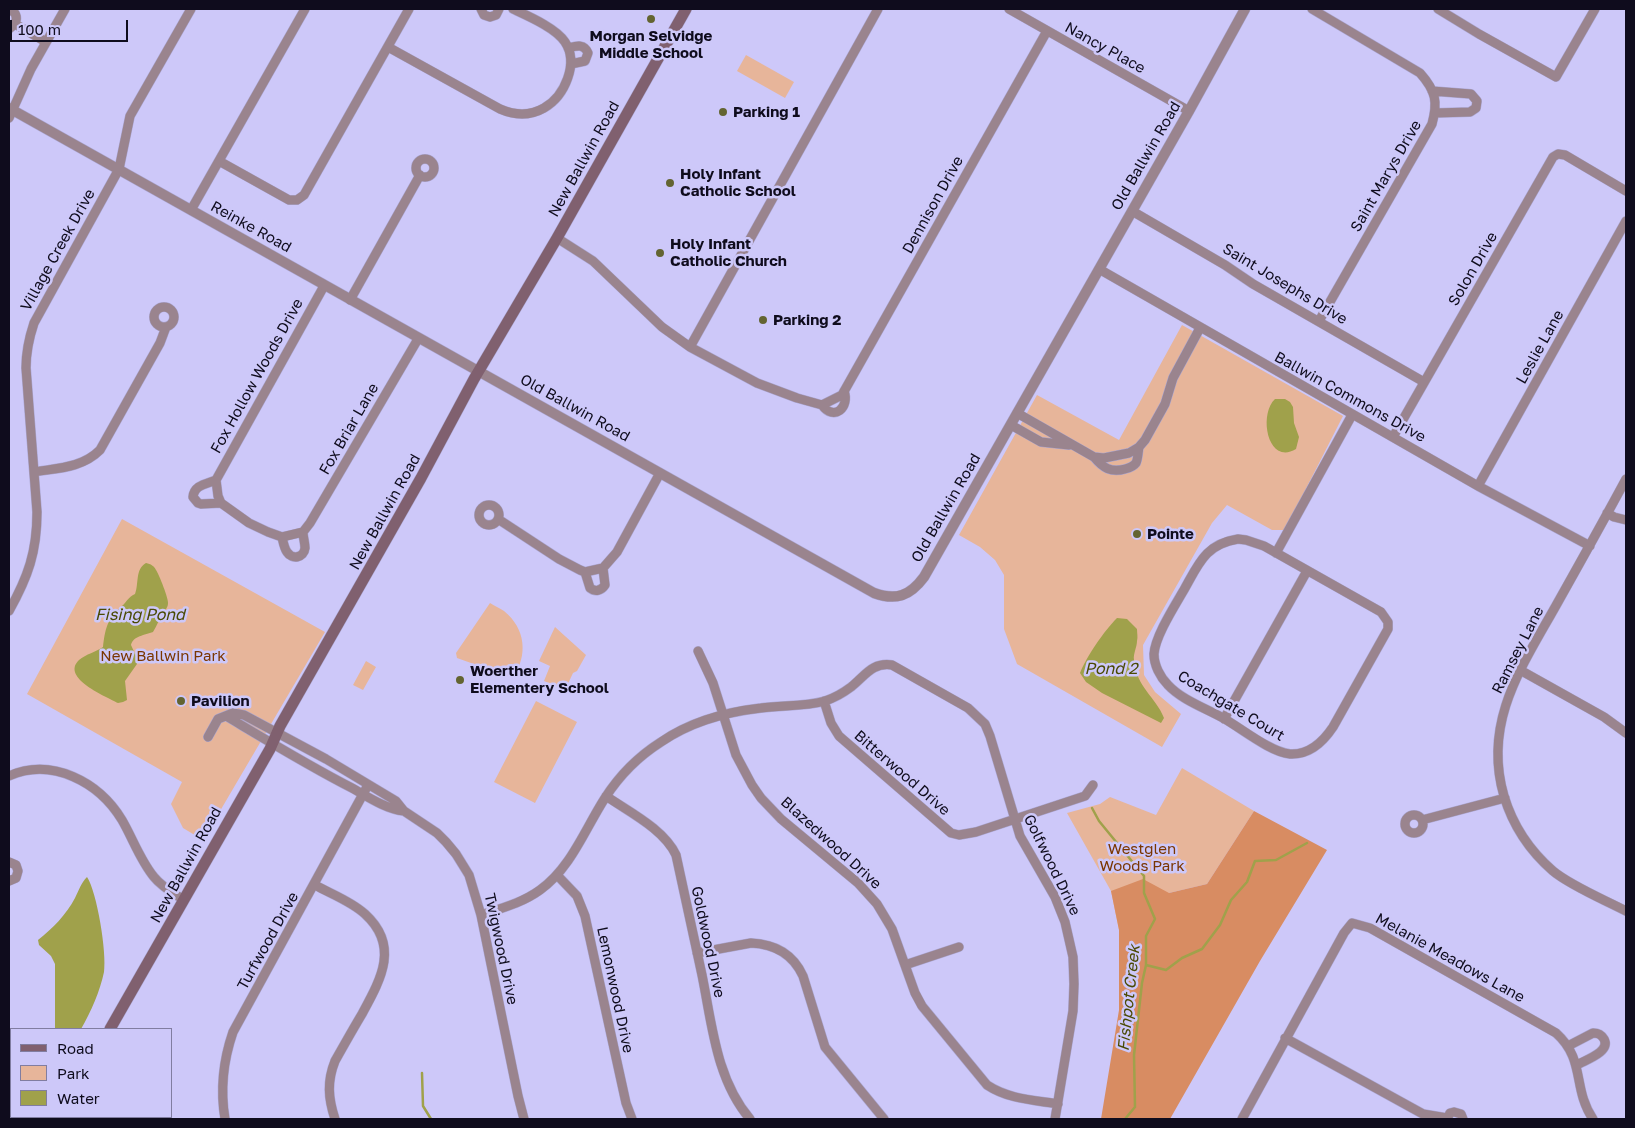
<!DOCTYPE html>
<html>
<head>
<meta charset="utf-8">
<style>
	body { margin:0 }
	#map { position:relative; width:1635px; height:1128px; overflow:hidden; background:#cdc8f9; font-family:"Golos Text",sans-serif }
	canvas { display:block }
	.frame { position:absolute; inset:0; border:10px solid #0f0c1d; pointer-events:none }
	.legend { position:absolute; left:10px; top:1028px; width:162px; height:90px; box-sizing:border-box; background:#cdc8f9; border:1px solid #817da1; margin:0; padding:6px 9px; list-style:none; font-size:15px; color:#0f0c1d }
	.legend li { display:flex; align-items:center; gap:10px; height:25px }
	.legend b { width:25px; border:1px solid #817da1 }
	.scale { position:absolute; left:10px; top:20px; width:118px; height:22px; box-sizing:border-box; border:2px solid #0f0c1d; border-top:0; padding-left:6px; font-size:15px; line-height:18px; white-space:nowrap; color:#0f0c1d; -webkit-text-stroke:4px #cdc8f9; paint-order:stroke }
</style>
</head>
<body>
<div id="map">
<canvas width="1635" height="1128"></canvas>
<div class="frame"></div>
<ul class="legend">
<li><b style="height:6px;background:#80606f"></b>Road</li>
<li><b style="height:14px;background:#e7b59a"></b>Park</li>
<li><b style="height:14px;background:#a0a14b"></b>Water</li>
</ul>
<div class="scale">100 m</div>
</div>
<script>
const g = document.querySelector('canvas').getContext('2d');
g.lineJoin = 'round';
function fillPath(path, color) { g.fillStyle = color; g.fill(path, 'evenodd'); }
function trace(path, color, width, dash) { g.strokeStyle = color; g.lineWidth = width; g.lineCap = dash ? 'butt' : 'round'; g.setLineDash(dash || []); g.stroke(path); }
function drawText(font, color, halo, rows, align = 'center') {
  g.font = font + ' "Golos Text",sans-serif'; g.lineWidth = 5; g.setLineDash([]); g.textBaseline = 'middle'; g.strokeStyle = halo; g.fillStyle = color; for (const [text, x, y, turn = 0] of rows) {
    g.save(); g.translate(x, y); g.rotate((+turn || 0) * Math.PI / 180); g.textAlign = isNaN(turn) ? turn : align; if (halo) g.strokeText(text, 0, 0); g.fillText(text, 0, 0); g.restore();
  }
}
fillPath(new Path2D(`
	M746 55 794 82 785 98 737 71Z
	M1182 325 1343 416 1285 530H1272L1227 505 1212 523 1143 645 1144 675 1155 692 1181 714 1162 747 1017 664 1004 629V575L995 560 980 547 959 535 1037 395 1119 440Z
	M122 519 325 632 203 840 183 828 171 804 182 782 27 694Z
	M490 603C494 606 500 608 504 611 526 629 528 655 513 678L457 658 456 653Z
	M555 627 586 655 577 671 573 673 565 690 544 681 550 666 539 661Z
	M366 661 376 667 363 690 353 685Z
	M536 701 577 722 535 803 494 782Z
	M1182 768 1254 811 1207 884 1169 893 1119 930 1111 891 1067 813 1100 804 1110 797 1156 815Z`), '#e7b59a');
fillPath(new Path2D(`
	M1254 811 1327 850 1260 961 1170 1119H1101L1119 1010V930L1111 891 1143 879 1169 893 1207 884Z`), '#d88c62');
fillPath(new Path2D(`
	M1275 399H1285L1290 402 1293 407 1294 423 1299 437 1296 449C1268 466 1258 415 1275 399Z
	M146 563C151 564 154 566 156 570 159 574 169 600 168 603 168 608 165 610 162 614 159 619 157 626 153 632 145 635 133 636 131 645L136 656 137 664 125 681 127 700 123 702 118 703C107 697 60 678 79 660 86 654 96 652 103 647 105 630 107 619 120 608 126 603 128 597 135 594 139 584 135 569 146 563Z
	M1117 618 1127 619 1137 629C1137 633 1138 637 1137 641 1137 647 1133 654 1134 660 1136 687 1156 697 1164 718L1161 723 1102 693 1086 682 1080 673C1087 656 1104 631 1117 618Z
	M87 877C97 892 107 953 104 972 100 991 91 1012 81 1029H55V964L51 956 39 945 38 940C53 928 66 915 75 898 79 890 81 883 87 877Z`), '#a0a14b');
trace(new Path2D(`
	M1092 808 1099 821 1144 876V893L1155 919 1146 936V965L1142 983 1134 1055 1135 1107 1125 1119
	M1146 965 1166 970 1182 958 1202 949 1220 925 1231 900 1247 882 1255 861 1276 860 1307 843
	M422 1073 423 1106 431 1119
	M98 1117 99 1119`), '#a0a14b', 2.5);
const minor = new Path2D(`
	M9 9C16 12 18 17 15 24L9 29
	M481 9 484 15 490 17 496 15 499 9
	M1009 9 1189 111
	M1312 9 1420 73C1436 91 1438 102 1432 124L1319 321
	M1438 9 1479 34 1556 77 1595 9
	M15 24 46 42
	M388 47 500 109C514 115 530 116 544 108 565 96 579 63 565 42 556 28 528 16 513 9
	M568 48C576 46 584 43 588 53L585 61 571 64
	M1432 91 1471 94 1477 101 1476 108 1470 112 1435 113
	M9 118 31 69 65 9
	M416 168a9 9 0 1 1 18 0a9 9 0 1 1-18 0Z
	M219 161 289 200H297L304 195 409 9
	M191 210 305 9
	M1132 211 1225 265 1253 284 1424 382
	M557 238 593 261 662 327 690 347 757 383 797 398 822 405 842 395 1047 31
	M1099 269 1478 486 1590 546
	M350 300 420 175
	M154 317a10 10 0 1 1 20 0a10 10 0 1 1-20 0Z
	M690 347 878 9
	M822 405C834 422 850 407 844 391
	M1017 413 1094 457 1104 458 1129 453 1139 447 1145 440 1165 404 1173 378 1200 328
	M1011 425 1041 442 1069 445
	M1393 437 1553 157 1558 154 1565 155 1626 191
	M1094 457C1103 468 1111 473 1125 469 1129 468 1133 467 1136 463 1138 459 1138 452 1139 447
	M34 472C58 468 82 468 100 450L160 343 166 327
	M1626 479C1604 520 1581 561 1558 602 1523 665 1482 721 1504 796 1513 826 1530 851 1553 871 1571 886 1605 900 1626 911
	M216 480C206 484 194 485 193 497L198 503 201 504 221 503
	M1478 486 1626 221
	M221 503 249 523 268 532 282 537 303 532 310 523 418 339
	M221 503 218 496 216 480 324 286
	M479 515a10 10 0 1 1 20 0a10 10 0 1 1-20 0Z
	M1607 513 1614 517 1626 520
	M498 519 559 559 580 570 585 572 603 568 617 552 660 473
	M282 537C283 541 284 548 287 552 292 560 304 558 305 548 305 543 303 537 303 532
	M1238 539 1246 540 1264 546 1381 612 1388 622V629L1333 727C1323 742 1309 755 1290 754 1270 752 1241 728 1223 718 1205 708 1182 700 1168 685 1160 677 1154 665 1154 654 1155 636 1176 604 1185 588 1199 563 1206 544 1238 539Z
	M1276 553 1352 415
	M585 572 590 588C595 592 601 591 605 585L603 568
	M9 611C28 577 37 552 37 512L26 368C26 352 29 338 34 323L119 169 130 116 191 9
	M698 651 713 683 736 755 752 785 761 798 781 819 858 883 877 904 892 929 915 993 922 1006 987 1085C1008 1099 1033 1100 1058 1104
	M1520 670 1604 717 1626 733
	M824 701 831 723 839 736 951 833 959 835 976 832 1085 796 1093 785
	M226 716C268 741 309 766 352 788 368 797 386 809 404 811
	M1224 719 1307 571
	M208 737 218 719 233 713 244 715 326 759 396 801 404 811 437 833 446 842 456 854 469 875 481 915 518 1096 524 1119
	M9 776C52 757 99 782 122 820 133 839 140 860 154 877 162 887 173 893 184 900
	M606 796C629 812 664 829 676 855 685 895 693 935 702 975 712 1024 716 1079 750 1119
	M1405 824a9 9 0 1 1 18 0a9 9 0 1 1-18 0Z
	M1422 820 1505 798
	M9 862 16 865 18 871 16 878 9 881
	M557 875 577 896 585 916 626 1103 632 1119
	M315 885C331 894 351 901 365 914 400 946 381 979 362 1014 353 1029 344 1045 335 1061 327 1081 328 1098 335 1119
	M481 915C502 908 522 903 540 890 571 868 585 829 605 798 619 776 639 756 661 742 690 722 726 712 761 708 782 705 804 707 825 701 834 698 843 693 851 687 865 676 872 662 892 665L968 708 985 724 990 736 1020 836 1055 897 1065 922 1073 957 1074 984 1073 1011 1055 1119
	M697 953 751 943C774 944 793 954 803 976L825 1047 884 1119
	M905 965 959 947
	M1285 1038 1423 1114 1447 1118
	M1568 1046 1593 1033C1598 1033 1601 1034 1604 1039 1611 1052 1585 1060 1577 1065
	M225 1119C220 1089 223 1061 233 1032L368 785
	M1242 1119 1344 933 1352 923 1370 928 1556 1033C1586 1060 1572 1088 1593 1119
	M1447 1119 1450 1113 1454 1112 1461 1114 1463 1119`);
const tertiary = new Path2D(`
	M9 108 874 593C896 601 910 596 924 577L1189 111 1245 9`);
const secondary = new Path2D(`
	M110 1029 270 749 280 726 421 478 474 379 557 238 686 9
	M59 1119 61 1117`);
trace(minor, '#aba6d1', 10);
trace(tertiary, '#aba6d1', 11);
trace(secondary, '#aba6d1', 12);
trace(minor, '#9a848e', 9);
trace(tertiary, '#9a848e', 10);
trace(secondary, '#80606f', 11);
for (const [x, y, r, color] of [
	[651,19,5,"#636431"],
	[723,112,5,"#636431"],
	[670,183,5,"#636431"],
	[660,253,5,"#636431"],
	[763,320,5,"#636431"],
	[1137,534,5,"#636431"],
	[460,680,5,"#636431"],
	[181,701,5,"#636431"]
]) { const dot = new Path2D(); dot.arc(x, y, r, 0, 2 * Math.PI); g.fillStyle = color; g.fill(dot); trace(dot, '#cdc8f9', 2); }
drawText('bold 15px', '#0f0c1d', '#cdc8f9', [
	["Morgan Selvidge",651,36,"center"],
	["Middle School",651,53,"center"],
	["Parking 1",733,112],
	["Holy Infant",680,174],
	["Catholic School",680,191],
	["Holy Infant",670,244],
	["Catholic Church",670,261],
	["Parking 2",773,320],
	["Pointe",1147,534],
	["Woerther",470,671],
	["Elementery School",470,688],
	["Pavilion",191,701]
], 'left');
drawText('15px', '#0f0c1d', '#cdc8f9', [
	["Nancy Place",1105,48,29],
	["Old Ballwin Road",1146,156,-60],
	["New Ballwin Road",584,159,-61],
	["Saint Marys Drive",1386,176,-60],
	["Dennison Drive",933,205,-61],
	["Reinke Road",251,227,29],
	["Village Creek Drive",58,250,-61],
	["Solon Drive",1473,269,-60],
	["Saint Josephs Drive",1285,284,31],
	["Leslie Lane",1540,347,-61],
	["Fox Hollow Woods Drive",257,376,-61],
	["Ballwin Commons Drive",1350,397,29],
	["Old Ballwin Road",575,408,29],
	["Fox Briar Lane",349,429,-60],
	["Old Ballwin Road",946,508,-60],
	["New Ballwin Road",385,512,-61],
	["Ramsey Lane",1518,650,-63],
	["Coachgate Court",1231,706,31],
	["Bitterwood Drive",902,773,41],
	["Blazedwood Drive",831,843,42],
	["New Ballwin Road",186,865,-61],
	["Golfwood Drive",1052,865,64],
	["Turfwood Drive",268,941,-61],
	["Goldwood Drive",708,942,78],
	["Twigwood Drive",501,949,78],
	["Melanie Meadows Lane",1450,958,29],
	["Lemonwood Drive",615,990,78]
]);
drawText('15px', '#7a3600', '#cdc8f9', [
	["New Ballwin Park",163,656],
	["Westglen",1142,849],
	["Woods Park",1142,866]
]);
drawText('italic 16px', '#4a4a04', '#cdc8f9', [
	["Fising Pond",140,615],
	["Pond 2",1111,669],
	["Fishpot Creek",1129,998,-84]
]);
</script>
</body>
</html>
